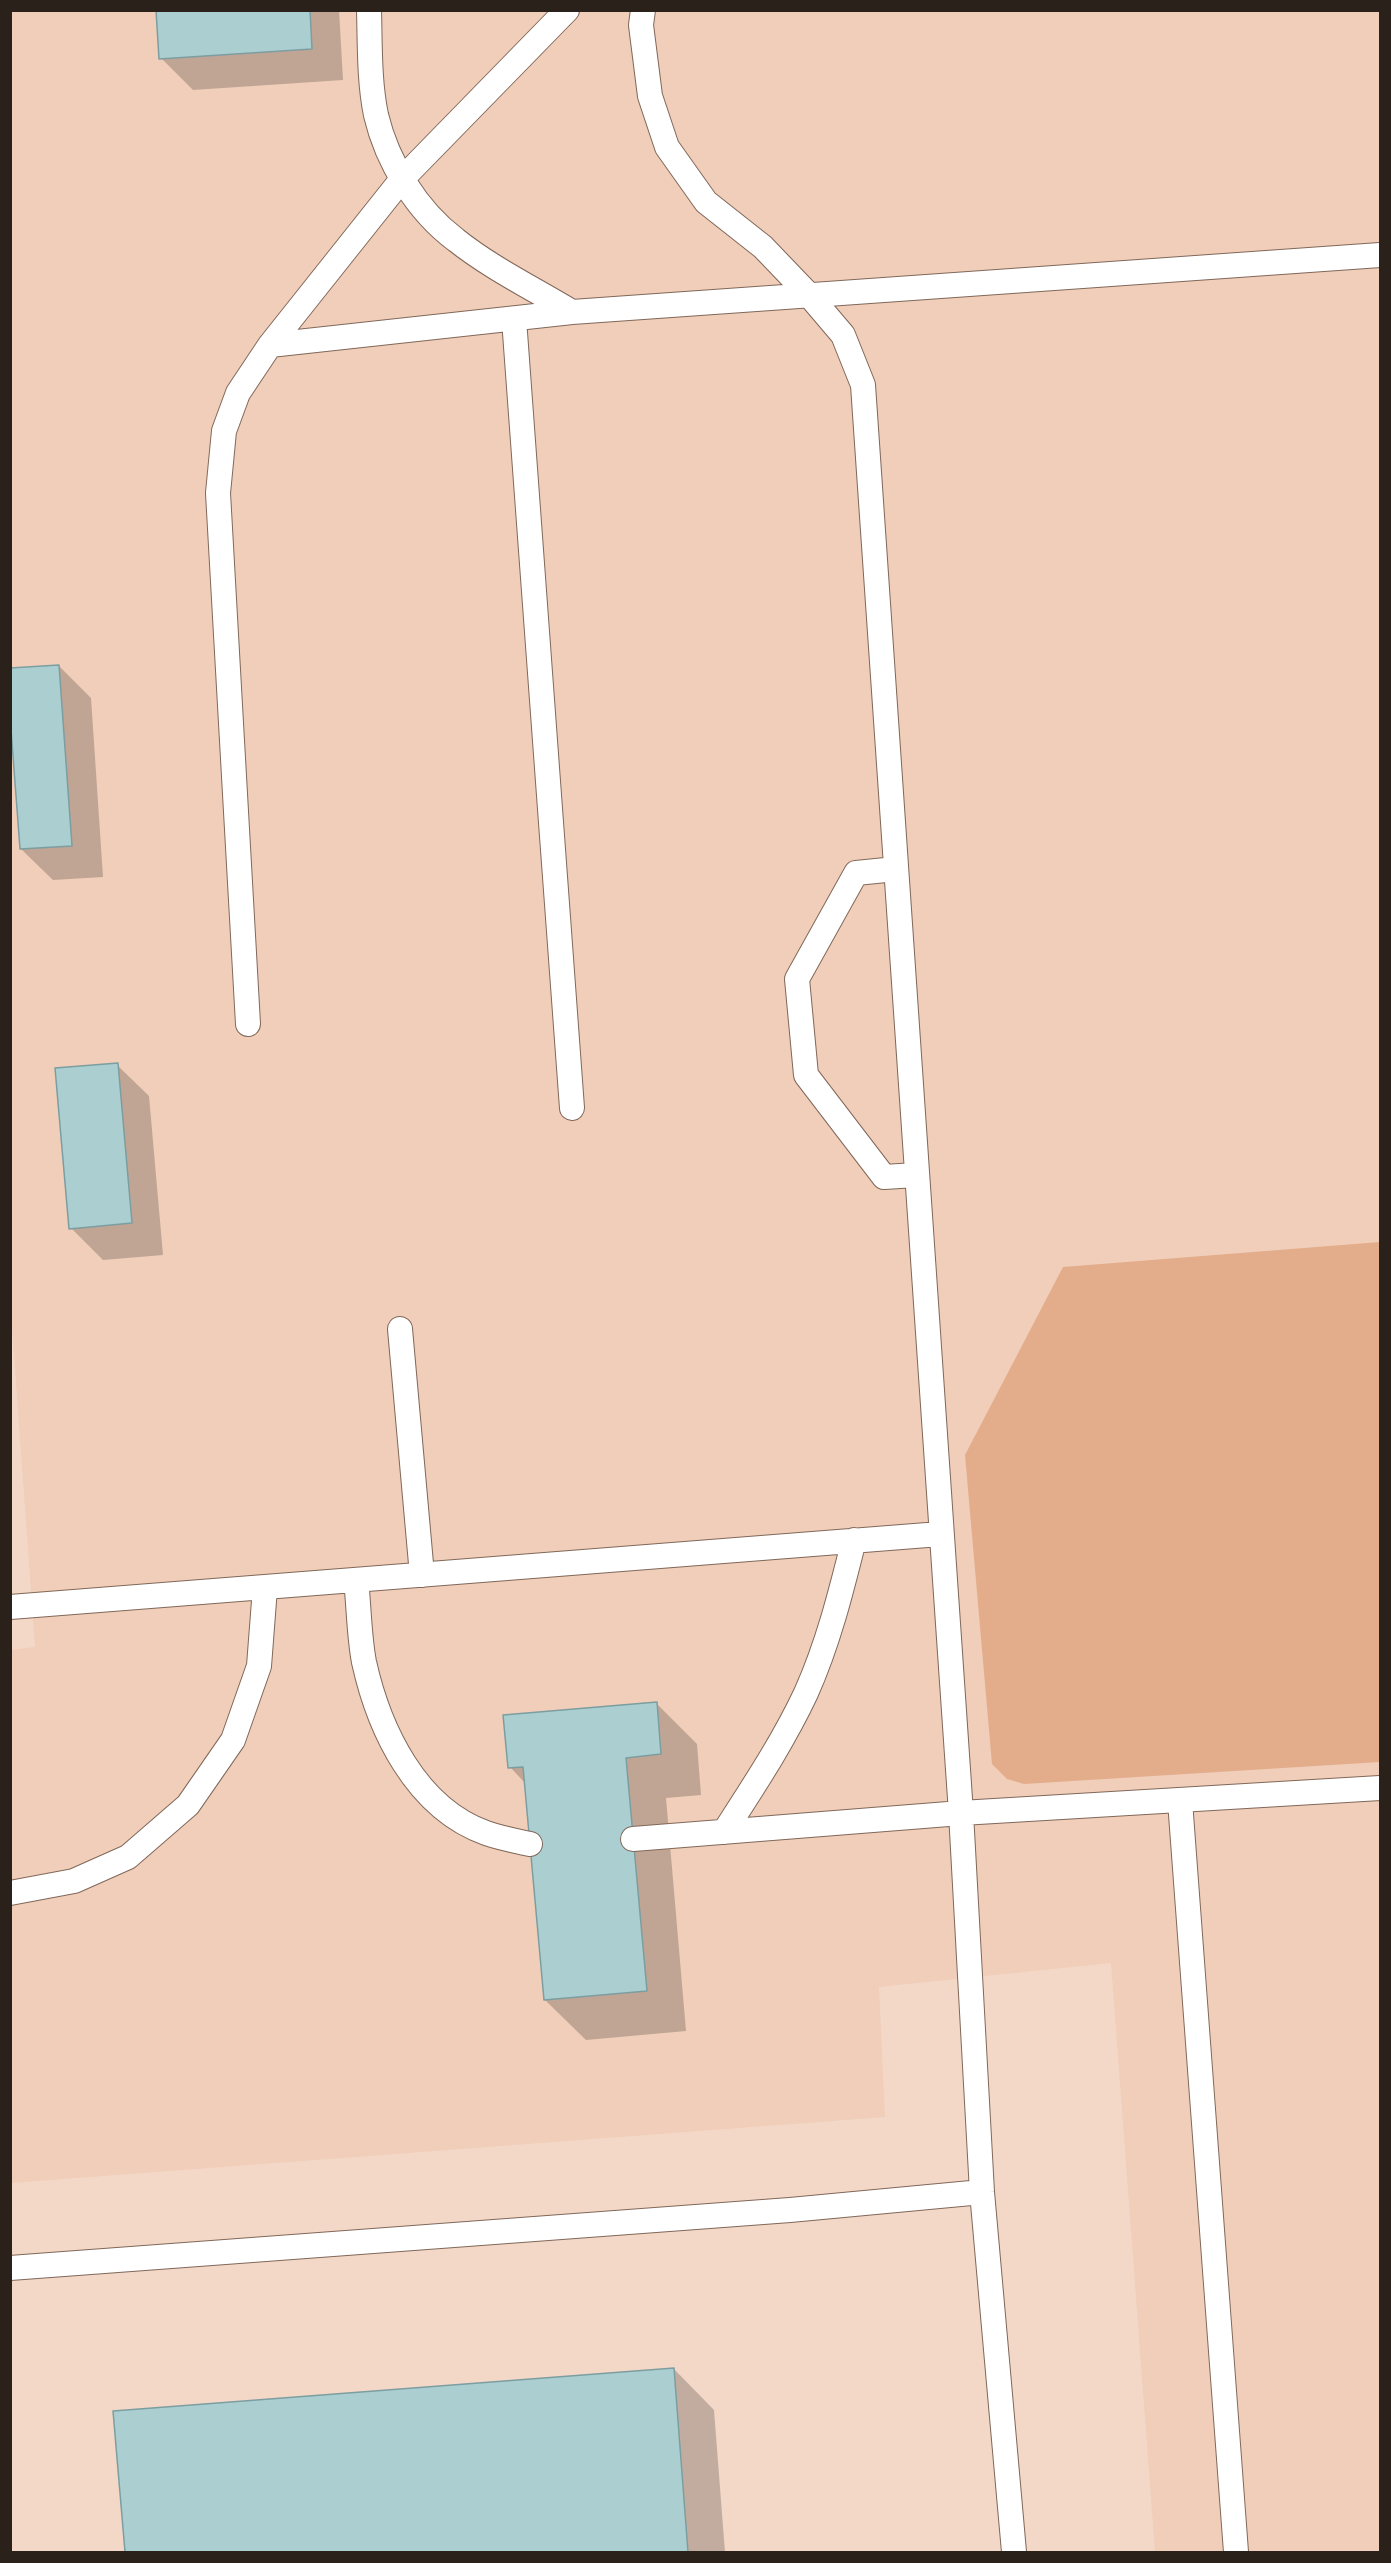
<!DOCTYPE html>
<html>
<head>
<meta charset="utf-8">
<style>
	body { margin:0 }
	#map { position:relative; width:1391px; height:2563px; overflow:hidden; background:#f3d8c8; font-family:Mulish,sans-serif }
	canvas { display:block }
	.frame { position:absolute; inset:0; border:12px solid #2a211b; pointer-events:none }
</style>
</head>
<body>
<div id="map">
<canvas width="1391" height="2563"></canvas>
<div class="frame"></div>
</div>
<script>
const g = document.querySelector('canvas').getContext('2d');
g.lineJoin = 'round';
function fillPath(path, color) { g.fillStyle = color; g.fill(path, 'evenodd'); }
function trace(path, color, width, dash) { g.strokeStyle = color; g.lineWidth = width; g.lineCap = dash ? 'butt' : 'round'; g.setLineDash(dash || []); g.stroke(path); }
fillPath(new Path2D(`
	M11 11H1380V2552H1155L1111 1963 879 1987 885 2117 11 2183 10 1650 35 1647 10 1299Z`), '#f0ceb9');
fillPath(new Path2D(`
	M1380 1242V1762L1024 1784 1007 1779 992 1764 965 1455 1063 1267Z`), '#e3ad8c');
fillPath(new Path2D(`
	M158 10H339L343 80 193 90 161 58Z
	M59 666 91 698 103 877 53 880 21 849Z
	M117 1065 149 1096 163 1255 103 1260 71 1228Z
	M656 1703 697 1744 701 1795 666 1798 686 2031 586 2040 545 2000 526 1784 510 1767Z
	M674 2369 714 2410 725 2552H126L114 2412Z`), '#0003');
const building = new Path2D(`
	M156 10H310L312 49 159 59Z
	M59 665 72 846 20 849 10 716V668Z
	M118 1063 132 1223 69 1229 55 1068Z
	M657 1702 661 1754 626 1758 647 1991 544 2000 523 1767 508 1768 503 1715Z
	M674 2368 688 2552H125L113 2411Z`);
fillPath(building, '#abced1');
trace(building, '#7c9ea1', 1.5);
const lane = new Path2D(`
	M369 10C370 45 369 81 376 115 387 162 417 211 456 240 491 268 534 289 572 312
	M643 10 641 25 650 96 667 147 706 202 763 247 809 295 843 335 863 385 961 1813 982 2192 1014 2552
	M514 319 572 1108
	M270 345 572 312 1380 255
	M896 869 856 873 797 979 806 1075 884 1177 916 1175
	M248 1024 218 493 224 431 238 393 270 345 402 179 567 10
	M400 1329 422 1575
	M356 1580C359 1607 359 1636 364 1662 379 1730 416 1808 486 1833 500 1838 516 1841 530 1844
	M10 1607 940 1534
	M1180 1801 1236 2552
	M724 1832C753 1787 783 1742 806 1693 828 1644 841 1592 854 1540
	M633 1839 961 1813 1380 1788
	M10 1893 74 1881 128 1857 188 1805 233 1740 259 1666 265 1588
	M10 2268 790 2210 982 2192`);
trace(lane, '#80685a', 26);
trace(lane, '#fff', 24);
</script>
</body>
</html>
